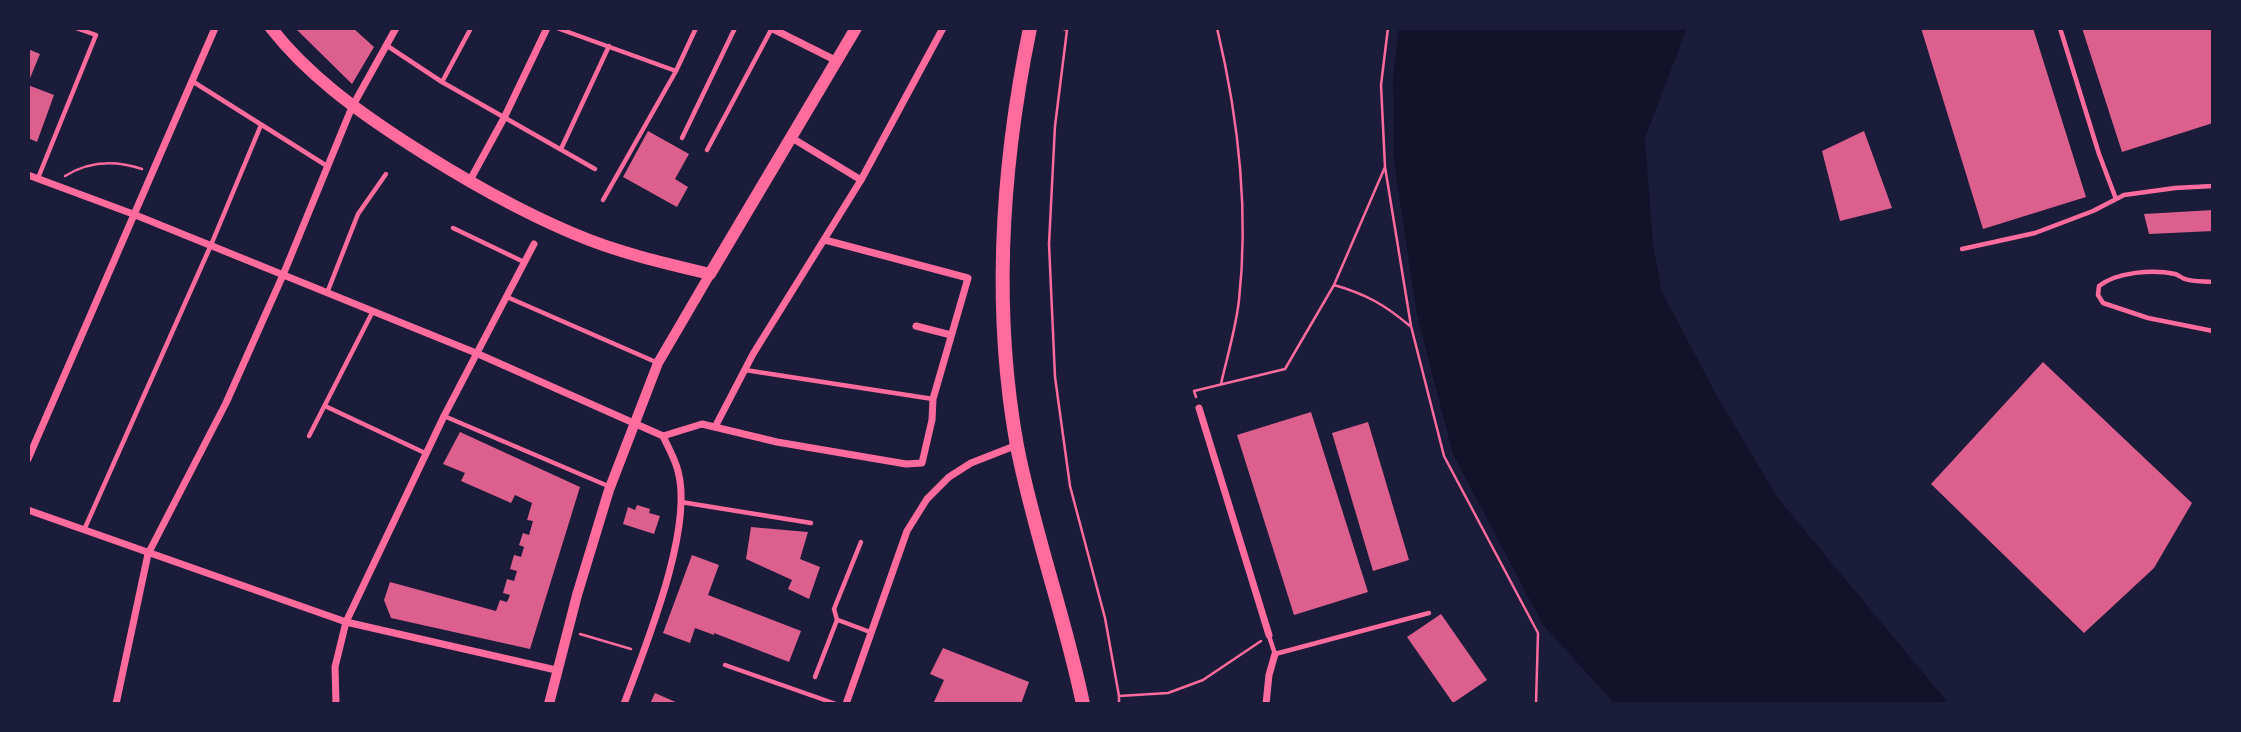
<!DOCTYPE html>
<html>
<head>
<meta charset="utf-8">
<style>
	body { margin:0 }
	#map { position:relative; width:2241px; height:732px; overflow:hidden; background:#1b1b3a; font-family:"Alegreya Sans",sans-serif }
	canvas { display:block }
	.frame { position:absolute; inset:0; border:30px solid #1b1b3a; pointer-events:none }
</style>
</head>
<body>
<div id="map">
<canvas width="2241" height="732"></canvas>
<div class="frame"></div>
</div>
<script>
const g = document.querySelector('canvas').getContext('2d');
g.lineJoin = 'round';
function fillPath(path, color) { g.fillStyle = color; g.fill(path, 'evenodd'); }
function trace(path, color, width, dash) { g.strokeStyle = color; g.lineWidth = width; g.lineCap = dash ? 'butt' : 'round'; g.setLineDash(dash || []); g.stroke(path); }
fillPath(new Path2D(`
	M1399 28H1687L1645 138 1653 246 1662 292 1716 394 1777 497 1949 704H1615L1543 625 1453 454 1417 315 1394 162 1393 77Z`), '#12122b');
fillPath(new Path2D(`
	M295 28H353L374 47 352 84Z
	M1921 28H2033L2086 197 1983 229Z
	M2082 28H2213V123L2122 152Z
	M28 49 40 54 28 83Z
	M28 85 54 95 37 142 28 138Z
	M648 131 689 154 675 179 688 187 677 207 623 177Z
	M1864 131 1892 208 1840 221 1822 151Z
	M2213 210V231L2149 234 2144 214Z
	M2043 362 2192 503 2154 568 2084 633 1931 484Z
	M1311 412 1368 592 1294 615 1237 435Z
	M1368 422 1409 560 1373 571 1332 433Z
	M460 432 580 487 530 649 391 618 384 600 390 582 496 611 500 600 507 602 510 595 503 593 507 579 514 581 517 571 510 569 514 555 521 557 524 547 519 545 523 533 529 535 533 521 527 520 532 503 515 495 511 503 461 481 465 473 443 464Z
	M637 505 650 509 649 513 660 516 654 534 623 524 628 507 635 510Z
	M751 527 808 532 800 559 820 567 809 599 788 589 792 580 746 559Z
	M692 555 719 565 708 595 801 631 789 662 714 633V635L695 628 690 643 663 633Z
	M1441 614 1487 680 1453 703 1407 637Z
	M943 648 1029 682 1021 704H933L944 680 930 674Z
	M655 693 680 704H650Z`), '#dd5f8e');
trace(new Path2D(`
	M1060 28 1067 30 1055 126 1049 244 1055 377 1070 486 1105 618 1119 696
	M1217 28C1238 116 1249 209 1239 300 1236 328 1227 357 1221 384
	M1385 167 1411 326 1444 456 1538 633 1536 704
	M65 176C89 161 115 160 142 169
	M1334 285C1366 294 1385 305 1410 326
	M1196 397 1194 391 1285 369 1334 285 1385 167 1381 85 1388 28
	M580 634 631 649
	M1119 704V696L1168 693 1203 680 1261 641`), '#ff6b9d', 2.5);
trace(new Path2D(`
	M557 28 676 71
	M2060 28 2099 154 2116 199
	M386 45 442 82 595 169
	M192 81 327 166
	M442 82 471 28
	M682 138 735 28
	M561 149 609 46
	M707 150 772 28
	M38 178 96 35 76 28
	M603 200 676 71 696 28
	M453 228 524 262
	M1962 249 2035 233 2093 211 2124 195 2175 188 2213 186
	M2213 282C2204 281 2193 282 2185 279 2181 278 2179 275 2175 274 2153 269 2117 272 2099 286L2098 295 2103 303 2148 318 2213 331
	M327 293 358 214 386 174
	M507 297 658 363
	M745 370 933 399
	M325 406 425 453
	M444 416 608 486
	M309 436 373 311
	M681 502 811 523
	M84 530 211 245 261 125
	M838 620 870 632
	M1269 636 1275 654 1429 613
	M725 665 836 704
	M815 677 837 620 834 609 861 542`), '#ff6b9d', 4.5);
trace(new Path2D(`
	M771 28 837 61
	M792 138 861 180
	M28 175 133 214 476 353 663 436C668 447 675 459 678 471 694 529 645 647 624 704
	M469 182 504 118 547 28
	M916 326 951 335
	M1199 408 1269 635
	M715 427 753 354 861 180 943 28
	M663 436 702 424 777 442 906 464 922 463 932 420 933 399 968 278 825 240
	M28 459 215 28
	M28 510 346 622 556 670
	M116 704 148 554 226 403 283 275 352 107 396 28
	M336 704 335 667 346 622 444 416 534 244
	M846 704 907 531 927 499 949 477 971 463 1017 445
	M1266 704 1269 675 1275 654`), '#ff6b9d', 7);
trace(new Path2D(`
	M549 704 577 595 609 490 658 363 710 274`), '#ff6b9d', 10);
trace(new Path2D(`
	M271 28C308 75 355 109 404 141 458 176 513 208 572 233 616 252 663 263 710 274L856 28`), '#ff6b9d', 12);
trace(new Path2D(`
	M1030 28C1002 164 992 308 1017 446 1034 533 1065 617 1083 704`), '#ff6b9d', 14);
</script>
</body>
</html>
